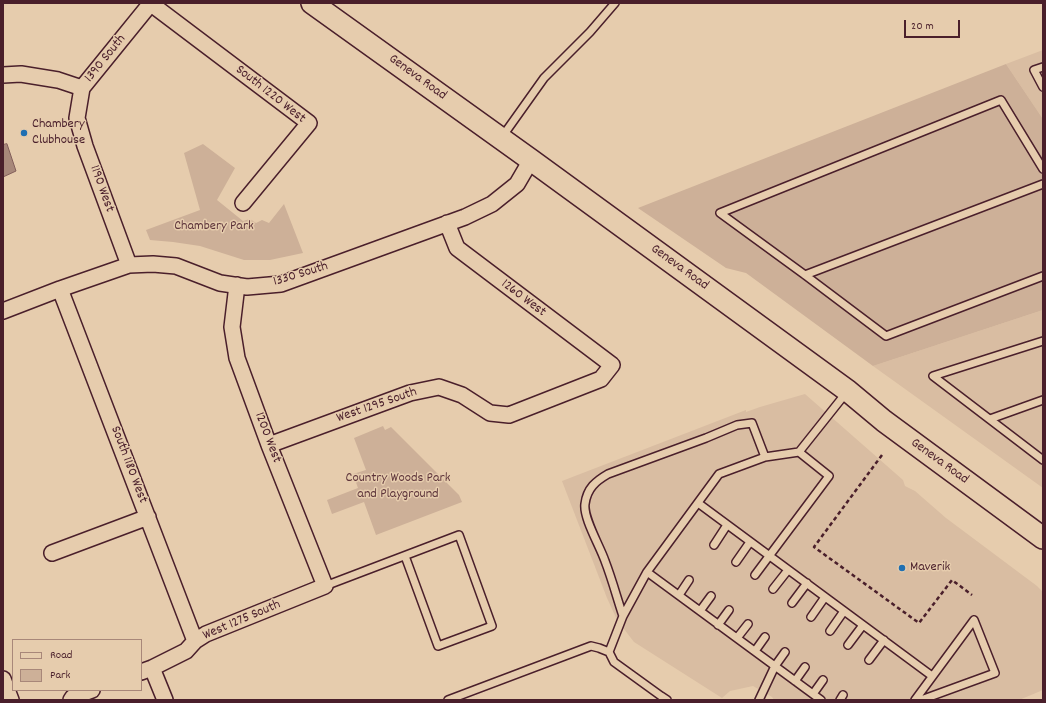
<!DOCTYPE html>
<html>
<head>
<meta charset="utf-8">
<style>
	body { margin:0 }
	#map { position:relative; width:1046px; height:703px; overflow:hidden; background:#e6ccad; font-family:Dekko,sans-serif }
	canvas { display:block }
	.frame { position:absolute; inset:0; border:4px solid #4a1f2b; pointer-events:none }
	.legend { position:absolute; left:12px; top:639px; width:130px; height:52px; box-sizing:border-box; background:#e6ccad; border:1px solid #a88779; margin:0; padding:5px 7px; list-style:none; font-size:12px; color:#4a1f2b }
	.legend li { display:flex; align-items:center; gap:8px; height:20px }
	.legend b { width:20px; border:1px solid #a88779 }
	.scale { position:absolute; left:904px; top:20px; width:56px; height:18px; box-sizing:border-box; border:2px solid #4a1f2b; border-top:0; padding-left:5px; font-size:12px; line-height:14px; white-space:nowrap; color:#4a1f2b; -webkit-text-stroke:3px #e6ccad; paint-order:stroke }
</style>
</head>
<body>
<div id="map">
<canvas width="1046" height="703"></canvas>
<div class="frame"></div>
<ul class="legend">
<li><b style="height:5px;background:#e6ccad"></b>Road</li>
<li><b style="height:11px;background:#cdb098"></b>Park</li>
</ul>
<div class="scale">20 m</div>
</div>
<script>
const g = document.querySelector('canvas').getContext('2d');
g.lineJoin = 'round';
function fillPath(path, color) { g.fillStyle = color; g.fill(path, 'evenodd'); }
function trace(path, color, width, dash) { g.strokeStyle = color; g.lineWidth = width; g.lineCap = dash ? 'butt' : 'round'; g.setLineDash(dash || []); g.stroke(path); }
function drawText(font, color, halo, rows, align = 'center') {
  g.font = font + ' Dekko,sans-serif'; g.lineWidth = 3; g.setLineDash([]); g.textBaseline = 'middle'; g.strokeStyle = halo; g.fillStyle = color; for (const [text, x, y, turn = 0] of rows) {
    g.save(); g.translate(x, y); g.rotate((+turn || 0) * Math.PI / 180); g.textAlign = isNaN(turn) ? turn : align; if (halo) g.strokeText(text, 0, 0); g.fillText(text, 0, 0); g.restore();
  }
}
fillPath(new Path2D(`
	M1043 50V119L1006 64Z
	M1043 310V488L873 366Z
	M805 394 903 480 905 486 915 491 946 518 1037 586 1043 592V690L1019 700H774L772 697 753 686 730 691 722 698 634 642 617 620 607 598 562 481 746 410V412L760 407Z`), '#d9bda2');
fillPath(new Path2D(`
	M1006 64 1043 119V310L873 366 746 273 726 268 638 208Z
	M203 144 235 168 217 200 243 221 250 219 256 223 262 220 269 223 284 204 303 253 270 260H244L200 246 173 242 150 240 146 230 200 210 184 153Z
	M383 426 385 430 391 427 459 495 462 502 376 535 364 502 332 514 327 500 358 488 353 474 366 470 354 438Z`), '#cdb098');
const water = new Path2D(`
	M7 144 16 171 3 177V145Z`);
fillPath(water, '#a8887a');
trace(water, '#825e5a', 1);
const service = new Path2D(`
	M1043 67 1034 70 1043 87
	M502 137 544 78 590 32 615 3
	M1043 169 1001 100 720 213 805 275 886 336 1043 276
	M805 275 1043 184
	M1043 341 933 376 1043 460
	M990 419 1043 400
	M698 503 932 676
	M714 545 727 525
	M736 562 750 542
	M647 572 821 700
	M755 575 829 476 799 452
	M325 586 459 535 492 626 438 646 405 556
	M773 589 788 570
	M679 595 689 580
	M792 603 807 583
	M700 611 711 596
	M623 616C617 598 612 579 605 561 600 546 583 518 585 504 587 488 596 481 608 474L706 438 737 425 752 423 765 457
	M811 617 825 597
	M718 625 729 610
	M830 631 844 611
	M737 638 748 624
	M848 645 863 625
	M755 651 765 637
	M609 652 623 616 647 572 719 474 765 457 799 452 846 393
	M869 660 884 640
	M795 681 805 667
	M813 694 823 680
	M448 700 591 646 599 648 609 652 614 662 661 696 667 700
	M759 700 775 666 785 652
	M840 700 843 695
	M915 700 974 620 995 673 921 700`);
const minor = new Path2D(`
	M150 3 309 123 243 203
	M3 75 21 74 58 80 82 88
	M129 265 85 146 77 118 82 88 151 3
	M60 289 195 641
	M3 311 60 289 129 265 153 264 176 266 220 283 247 287 281 284 465 217 492 204 517 184 531 160
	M269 445 410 393 439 387 462 395 490 413 509 415 601 379 612 365 457 248 447 223
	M52 553 148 517
	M152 668 165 700
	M141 672 152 668 186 651 195 641 206 634 325 586 269 445 237 358 232 327 237 285
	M3 679 11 700
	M71 700 73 697 92 690`);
const secondary = new Path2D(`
	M312 3 531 160 848 391 884 421 1043 538`);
trace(service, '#4a1f2b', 10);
trace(minor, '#4a1f2b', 18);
trace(secondary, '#4a1f2b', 24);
trace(new Path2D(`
	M882 455 814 547 919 623 952 580 972 595`), '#4a1f2b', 2.5, [4, 3]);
trace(service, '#e6ccad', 7);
trace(minor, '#e6ccad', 15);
trace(secondary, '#e6ccad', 21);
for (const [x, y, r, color] of [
	[24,133,4,"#1f6fb2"],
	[902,568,4,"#1f6fb2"]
]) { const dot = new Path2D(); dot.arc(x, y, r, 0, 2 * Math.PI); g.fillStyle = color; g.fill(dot); trace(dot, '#e6ccad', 1.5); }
drawText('14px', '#4a1f2b', '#e6ccad', [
	["1390 South",106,59,-51],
	["Geneva Road",417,78,36],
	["South 1220 West",270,95,38],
	["1190 West",101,189,70],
	["Geneva Road",679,268,36],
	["1330 South",301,275,-17],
	["1260 West",523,299,37],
	["West 1295 South",377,406,-19],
	["1200 West",267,438,69],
	["Geneva Road",939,462,36],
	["South 1180 West",128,465,69],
	["West 1275 South",242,621,-23]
]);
drawText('14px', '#4a1f2b', '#e6ccad', [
	["Chambery",32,125],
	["Clubhouse",32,141],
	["Maverik",910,568]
], 'left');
drawText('14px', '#5e353b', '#e6ccad', [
	["Chambery Park",214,227],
	["Country Woods Park",398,479],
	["and Playground",398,495]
]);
</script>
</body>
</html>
